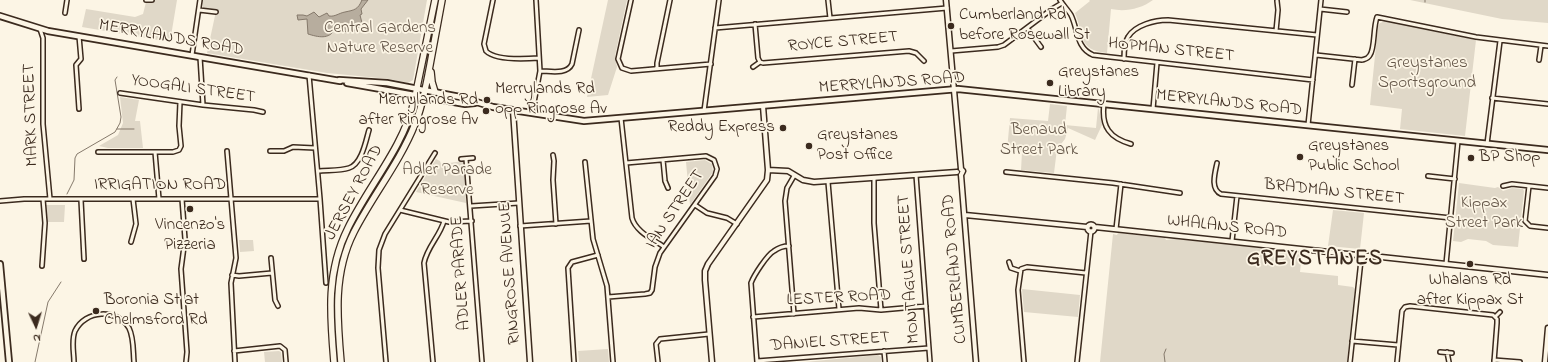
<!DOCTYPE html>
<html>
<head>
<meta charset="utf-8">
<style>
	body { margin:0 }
	#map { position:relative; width:1548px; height:362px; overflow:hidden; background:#fcf5e5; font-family:"Indie Flower",sans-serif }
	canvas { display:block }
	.north { position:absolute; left:16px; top:306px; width:40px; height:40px; -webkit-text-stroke:3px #fcf5e5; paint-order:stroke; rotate:176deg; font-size:11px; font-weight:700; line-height:16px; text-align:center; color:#3b2a1e }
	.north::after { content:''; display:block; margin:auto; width:14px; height:18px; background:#3b2a1e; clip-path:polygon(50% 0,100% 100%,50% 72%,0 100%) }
</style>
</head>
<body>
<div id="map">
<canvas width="1548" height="362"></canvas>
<div class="north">N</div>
</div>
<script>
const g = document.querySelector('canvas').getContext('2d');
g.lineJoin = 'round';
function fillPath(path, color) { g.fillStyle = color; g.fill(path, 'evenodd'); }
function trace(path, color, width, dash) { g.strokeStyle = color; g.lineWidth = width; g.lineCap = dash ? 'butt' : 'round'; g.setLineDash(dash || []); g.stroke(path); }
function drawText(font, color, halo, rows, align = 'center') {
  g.font = font + ' "Indie Flower",sans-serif'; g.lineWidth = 3.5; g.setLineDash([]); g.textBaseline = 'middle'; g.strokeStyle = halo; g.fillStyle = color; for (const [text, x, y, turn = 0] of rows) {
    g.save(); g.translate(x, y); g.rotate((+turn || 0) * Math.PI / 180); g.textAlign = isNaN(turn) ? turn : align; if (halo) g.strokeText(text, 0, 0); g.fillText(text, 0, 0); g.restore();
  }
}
fillPath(new Path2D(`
	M155 0H177L170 42 82 27 86 9 135 17 143 14 146 2H153Z
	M202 0H427L413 80 408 83 389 79 327 73 207 53 216 11 203 8Z
	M608 0H627L615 56 617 67 608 95 587 97Z
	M1089 0H1153C1141 9 1125 12 1111 9L1107 53C1077 50 1084 34 1075 13L1090 1Z
	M1410 0H1548V23L1502 19Z
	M1385 21 1476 40 1465 136 1400 129 1402 109 1370 105 1378 26 1380 23Z
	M120 97 139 100 135 121H140L143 148H108L99 146 118 135 123 123Z
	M1050 104 1067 106 1065 125 1096 128 1098 108 1099 110 1102 125 1095 140 1068 128 1065 139 1057 149 1054 173 1021 170 1022 152 1007 150 1010 118 1048 121Z
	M436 159 440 161 441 164 464 161 466 203 416 192Z
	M705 160 712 164 713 172 690 205 686 162Z
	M1459 183 1495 188 1498 187 1503 191 1512 188 1523 189 1524 191 1518 247 1493 245 1486 241 1468 239 1461 242 1453 241Z
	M46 205H65L64 222H47Z
	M1333 210 1364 213 1360 249 1328 246Z
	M1118 233 1165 238 1166 240 1175 239 1282 250 1284 252 1302 254 1300 272 1338 276V285L1353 287 1355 289 1347 362H1100L1113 234 1117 235Z
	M239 240H253L254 251 240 252Z
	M1022 289 1080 295 1078 317 1024 312Z
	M608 349 609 362H579L578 351Z
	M279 351 281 352 282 362H265L264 352Z
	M878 355 881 357V362H805Z`), '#e0d8c8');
const water = new Path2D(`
	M362 0H368L361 9 362 14 360 15 362 23C353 36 349 32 335 29 329 40 318 37 308 34L307 19 298 20 297 15H303L307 16 314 12 319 17 327 13 329 16C335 17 339 13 345 12 354 10 358 10 362 0Z`);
fillPath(water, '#b7ad9e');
trace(water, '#85796b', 1);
trace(new Path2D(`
	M1425 2V0
	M117 129H134
	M67 194 74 180 75 158 77 154 115 132 120 123 121 117 115 80 117 77
	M35 362 48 302 61 282
	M1165 362 1164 354 1166 349`), '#85796b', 1);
const minor = new Path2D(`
	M146 0H152
	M493 0 484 44 486 51C496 61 526 59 539 58
	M631 0 618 59 622 68 631 71 711 64
	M828 0 830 18
	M1060 0C1063 5 1068 10 1071 15 1078 29 1076 48 1093 55L1313 80
	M1320 9 1347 12
	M199 10 216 12
	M65 13 67 0
	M755 24 758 58 760 62 763 63 909 51 916 53 924 61
	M715 28 947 8
	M1027 28 1041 47
	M40 29 43 38V124L50 199
	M1276 31 1278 10 1277 1
	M951 51 998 47 1004 45 1052 9 1062 3
	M192 55 200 0
	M1316 55 1362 60C1365 59 1368 59 1370 55 1375 48 1373 28 1377 17L1476 37 1548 46
	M200 57 203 105
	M1124 59C1124 52 1124 43 1128 37 1135 25 1155 20 1168 20L1317 35
	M1539 60 1541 46
	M753 67 760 62
	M657 68V63L670 0
	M540 71C550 71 567 75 572 64L579 30
	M309 75 320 199 326 283
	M1352 85 1355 59
	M120 93 203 105 254 110 263 112
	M1492 98 1548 104
	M1104 104C1101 127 1110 138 1131 144
	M79 109 76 65 81 59 79 36
	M1153 109 1157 63
	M704 111 719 0
	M532 113 540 71 536 0
	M621 118 632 218C636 232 653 239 664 247
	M1308 125 1321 0
	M1487 144 1500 41
	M227 151 236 258 231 283 235 362
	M270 151H284L293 147 315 148
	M98 152H173L179 150 181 146 179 126 180 102
	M155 152 159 199
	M553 155 554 161 553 180 556 224
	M461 159 473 158
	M466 159 482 362
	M663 160 665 181 668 188
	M585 162 593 239 607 286 613 362
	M1217 163C1215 173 1210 189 1221 194L1451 218
	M318 171C328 170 340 171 349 168 362 164 366 140 369 130
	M1006 172 1113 183 1180 193
	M916 175 930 362
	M1428 176 1455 179
	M874 178V223L881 310
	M828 182 839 309
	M1503 186 1512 184 1548 188
	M1529 186 1525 221 1530 226 1548 228
	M182 199 185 239 181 269 187 352 186 362
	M81 200 84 259
	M0 201 24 199H320
	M695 205 707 213 727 218 737 224
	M471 206 519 203
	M400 210 449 222 472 221
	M520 226 591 221
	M1116 229 1121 184
	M1232 241 1237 196
	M131 242 136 224 133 199
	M271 258 275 300 278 306
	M1009 262 1011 268 1020 271
	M1446 264 1458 141
	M42 266 45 223 43 199
	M232 275 239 276 272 273
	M608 297 645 294 650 293 652 290 655 267 660 253 715 176 717 169 714 160 706 156 626 163
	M794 314 785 201 787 188 794 176
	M753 317 859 308 881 310 926 306
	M1495 317 1500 312
	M1352 341 1398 345
	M234 351 280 346 285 350 286 362
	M884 351 885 362
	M1440 352 1452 353
	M1447 352 1449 362
	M1494 360 1520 362
	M757 361 929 348
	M74 362C74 352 71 341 75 331 85 310 117 308 129 328 134 338 133 351 134 362
	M386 362 378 268 379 250 385 234 435 153
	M433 362 424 263C427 247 440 236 444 221
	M574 362 568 268 572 262 598 255
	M658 362 656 344 660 339 709 334
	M757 362 751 283C754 275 767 255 774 251 778 248 783 246 789 246
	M1024 362 1018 290 1021 269 1027 267 1086 273
	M1077 362 1091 231
	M1350 362 1361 260
	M1397 362 1402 311 1405 307 1410 306 1493 315 1497 319V323L1494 362`);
const tertiary = new Path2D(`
	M946 0 961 169 963 171 961 175
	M513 110 530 362
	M768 170 788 171 803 180 814 182 957 172
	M961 175 976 362
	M965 215 1087 227
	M1087.5 228a3.5 3.5 0 1 1 7 0a3.5 3.5 0 1 1-7 0Z
	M1095 227 1357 255
	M1357.5 256a3.5 3.5 0 1 1 7 0a3.5 3.5 0 1 1-7 0Z
	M1365 256H1372L1548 275
	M712 362 705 280V271L708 264 767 180 768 170 763 106
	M1545 362 1548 328`);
const secondary = new Path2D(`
	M0 16 48 31 340 81
	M339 80 387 83 460 97 493 107 584 121 958 89 1548 150
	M347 83 465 104 475 103
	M0 264 9 362`);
const trunk = new Path2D(`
	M431 72 432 82 435 92
	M334 362C330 315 326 272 348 228 369 185 402 149 414 102L435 0
	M341 362C337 317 333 273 354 232 373 195 400 162 415 124 423 105 426 85 430 65 434 44 438 22 442 0`);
trace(minor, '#3b2a1e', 6);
trace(tertiary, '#3b2a1e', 7);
trace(secondary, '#3b2a1e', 8);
trace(trunk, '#3b2a1e', 8);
trace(minor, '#fcf5e5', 3);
trace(tertiary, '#fcf5e5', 4);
trace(secondary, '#fcf5e5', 4.5);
trace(trunk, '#fcf5e5', 5.5);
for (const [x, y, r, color] of [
	[951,26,4,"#3b2a1e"],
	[1050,83,4,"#3b2a1e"],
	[487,100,4,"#3b2a1e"],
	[486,111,4,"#3b2a1e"],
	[783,128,4,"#3b2a1e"],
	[809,146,4,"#3b2a1e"],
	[1300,157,4,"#3b2a1e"],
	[1471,158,4,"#3b2a1e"],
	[190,209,4,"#3b2a1e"],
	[1470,264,4,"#3b2a1e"],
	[96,311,4,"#3b2a1e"]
]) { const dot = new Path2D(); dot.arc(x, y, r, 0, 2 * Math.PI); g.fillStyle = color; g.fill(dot); trace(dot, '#fcf5e5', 1.5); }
drawText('17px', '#3b2a1e', '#fcf5e5', [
	["Cumberland Rd",959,16],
	["before Rosewall St",959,36],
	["Greystanes",1058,73],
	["Library",1058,93],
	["Merrylands Rd",495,90],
	["opp Ringrose Av",495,110],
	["Merrylands Rd",478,101,"right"],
	["after Ringrose Av",478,121,"right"],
	["Reddy Express",775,128,"right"],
	["Greystanes",817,136],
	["Post Office",817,156],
	["Greystanes",1308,147],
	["Public School",1308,167],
	["BP Shop",1479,158],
	["Vincenzo's",190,226,"center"],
	["Pizzeria",190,246,"center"],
	["Whalans Rd",1470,281,"center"],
	["after Kippax St",1470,301,"center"],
	["Boronia St at",104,301],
	["Chelmsford Rd",104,321]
], 'left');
drawText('17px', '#645648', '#fcf5e5', [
	["Central Gardens",380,29],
	["Nature Reserve",380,49],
	["Greystanes",1427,64],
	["Sportsground",1427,84],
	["Benaud",1039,131],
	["Street Park",1039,151],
	["Adler Parade",447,171],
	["Reserve",447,191],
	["Kippax",1484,204],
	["Street Park",1484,224]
]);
drawText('17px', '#3b2a1e', '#fcf5e5', [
	["MERRYLANDS ROAD",171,39,10],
	["ROYCE STREET",843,43,-5],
	["HOPMAN STREET",1171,51,6],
	["MERRYLANDS ROAD",892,84,-4],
	["YOOGALI STREET",193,90,8],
	["MERRYLANDS ROAD",1229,104,6],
	["MARK STREET",32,115,-92],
	["IRRIGATION ROAD",160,186],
	["JERSEY ROAD",355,193,-62],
	["BRADMAN STREET",1334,193,6],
	["IAN STREET",676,210,-56],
	["WHALANS ROAD",1227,228,6],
	["MONTAGUE STREET",910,269,-94],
	["CUMBERLAND ROAD",956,269,-95],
	["ADLER PARADE",462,273,-94],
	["RINGROSE AVENUE",511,273,-94],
	["LESTER ROAD",839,299,-3],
	["DANIEL STREET",830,343,-4]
]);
g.letterSpacing = '1px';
drawText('bold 21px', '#3b2a1e', '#fcf5e5', [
	["GREYSTANES",1315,261]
]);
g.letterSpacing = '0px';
</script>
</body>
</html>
